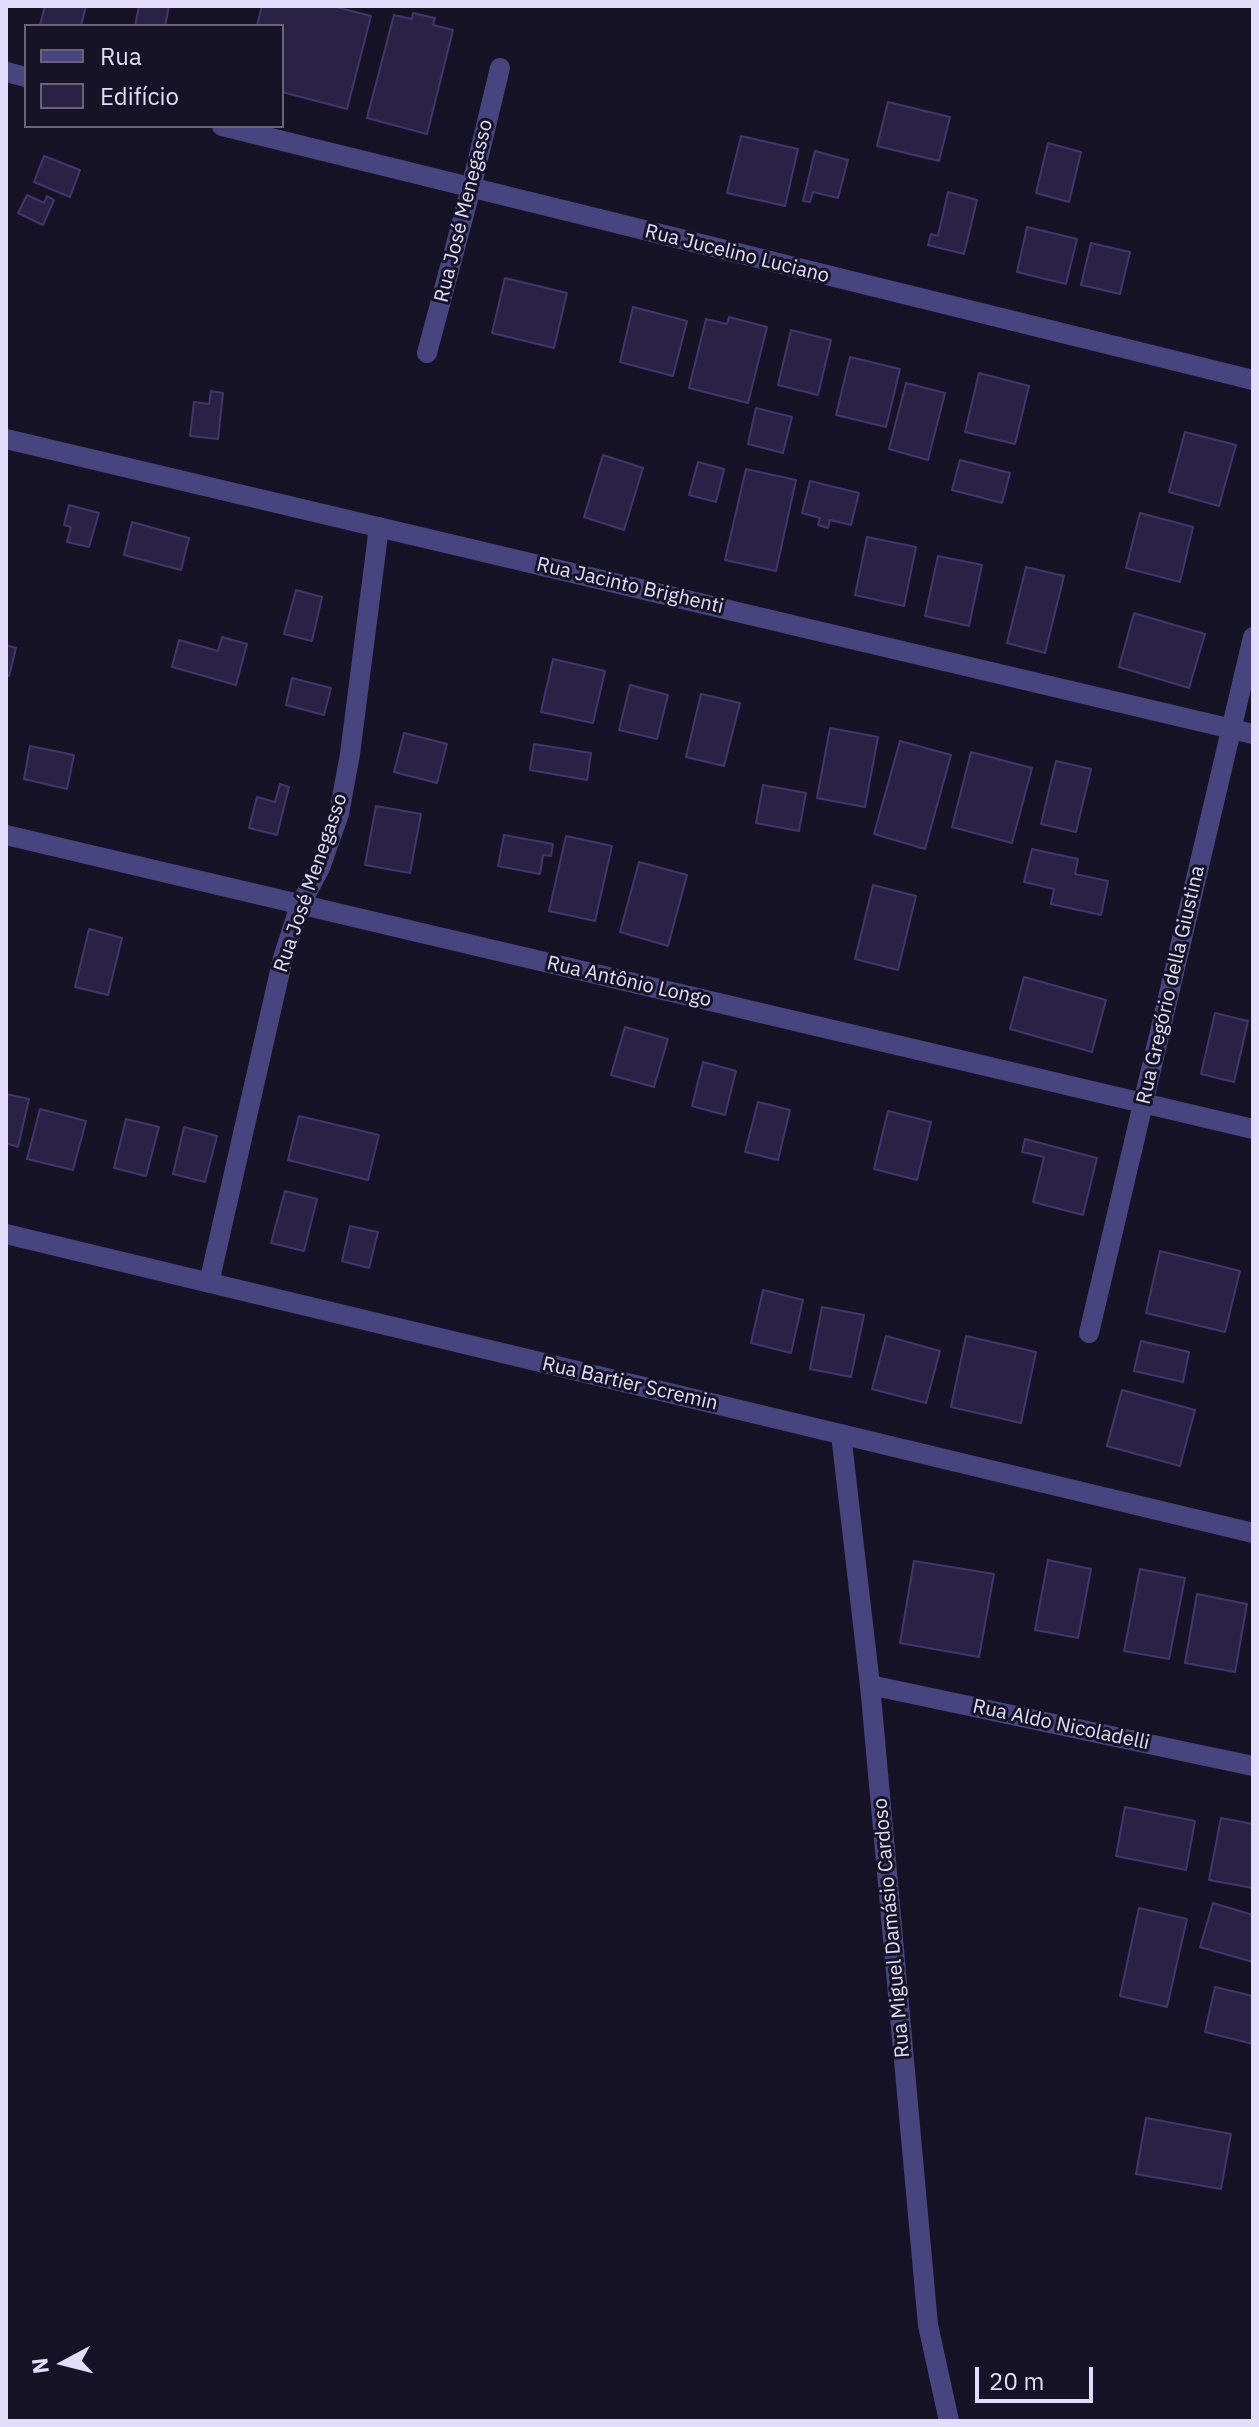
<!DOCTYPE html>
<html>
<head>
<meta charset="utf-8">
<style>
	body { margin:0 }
	#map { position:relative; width:1259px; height:2427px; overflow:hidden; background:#171326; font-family:"IBM Plex Sans",sans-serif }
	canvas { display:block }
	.frame { position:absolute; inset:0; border:8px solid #e1ddfb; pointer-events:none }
	.legend { position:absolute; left:24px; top:24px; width:260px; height:104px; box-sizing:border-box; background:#171326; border:2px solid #68647b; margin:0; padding:10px 14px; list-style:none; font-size:24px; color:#e1ddfb }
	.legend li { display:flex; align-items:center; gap:16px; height:40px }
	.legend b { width:40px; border:2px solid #68647b }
	.north { position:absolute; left:24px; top:2323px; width:80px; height:80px; -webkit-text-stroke:6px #171326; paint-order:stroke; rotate:263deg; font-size:22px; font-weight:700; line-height:32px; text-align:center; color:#e1ddfb }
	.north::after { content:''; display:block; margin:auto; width:28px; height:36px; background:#e1ddfb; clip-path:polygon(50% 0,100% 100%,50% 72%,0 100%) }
	.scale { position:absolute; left:975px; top:2367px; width:118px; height:36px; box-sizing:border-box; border:4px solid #e1ddfb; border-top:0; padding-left:10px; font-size:24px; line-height:28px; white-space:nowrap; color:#e1ddfb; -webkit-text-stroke:6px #171326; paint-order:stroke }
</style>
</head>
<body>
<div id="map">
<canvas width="1259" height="2427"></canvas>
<div class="frame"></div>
<ul class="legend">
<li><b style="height:10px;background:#48447f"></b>Rua</li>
<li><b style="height:22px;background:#2a2145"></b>Edifício</li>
</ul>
<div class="north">N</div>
<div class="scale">20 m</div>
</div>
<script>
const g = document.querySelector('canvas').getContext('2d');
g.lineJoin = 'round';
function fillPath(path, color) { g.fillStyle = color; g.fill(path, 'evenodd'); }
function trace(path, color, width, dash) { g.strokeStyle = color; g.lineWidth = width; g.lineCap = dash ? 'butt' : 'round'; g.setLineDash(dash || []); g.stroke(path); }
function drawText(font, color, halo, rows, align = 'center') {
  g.font = font + ' "IBM Plex Sans",sans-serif'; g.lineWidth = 6; g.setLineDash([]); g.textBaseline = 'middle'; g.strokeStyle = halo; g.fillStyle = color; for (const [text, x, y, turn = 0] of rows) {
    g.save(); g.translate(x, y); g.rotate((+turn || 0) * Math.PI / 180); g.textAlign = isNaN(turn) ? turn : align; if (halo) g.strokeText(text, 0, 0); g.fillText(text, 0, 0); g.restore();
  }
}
const building = new Path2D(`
	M45 6H86L81 26 40 25Z
	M139 6H169L165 26H135Z
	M262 6H332L371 16 347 109 282 92V26H257Z
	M413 13 435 18 433 25 453 30 427 134 367 118 394 15 412 19Z
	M888 102 950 117 939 161 877 146Z
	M741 136 798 149 785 206 727 193Z
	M1048 143 1081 152 1069 202 1036 193Z
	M815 151 848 160 838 198 813 192 810 202 803 201Z
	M44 156 80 170 70 197 34 182Z
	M948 192 977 200 964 254 928 245 931 234 938 236Z
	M27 195 44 203 47 196 54 200 43 225 18 213Z
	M1027 227 1077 239 1066 284 1017 272Z
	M1091 243 1130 252 1120 294 1081 285Z
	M505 278 567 293 554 348 492 333Z
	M633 307 687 321 673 376 620 362Z
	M729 317 767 327 748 403 689 388 706 319 727 324Z
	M791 330 831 340 818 395 778 385Z
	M850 357 900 369 886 427 836 415Z
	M979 373 1029 386 1015 444 965 432Z
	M906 383 945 393 928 460 889 449Z
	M211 391 223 393 218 439 190 436 194 402 209 404Z
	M756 408 792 417 783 453 748 444Z
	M1185 432 1236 445 1219 506 1169 492Z
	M603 455 643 468 624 530 584 517Z
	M960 460 1010 473 1002 503 952 490Z
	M698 462 724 469 716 502 689 495Z
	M746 469 796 480 776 571 725 560Z
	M810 481 859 493 851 525 830 520 828 528 818 525 820 518 802 513Z
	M69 505 99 513 89 547 67 542 71 527 64 525Z
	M1140 513 1193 527 1180 582 1126 568Z
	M132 522 189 538 181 570 124 555Z
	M867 537 916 547 904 606 855 595Z
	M938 556 982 565 969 626 925 616Z
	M1026 567 1064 576 1045 653 1007 643Z
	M296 590 322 597 312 641 284 634Z
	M1134 613 1205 634 1189 688 1119 667Z
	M222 637 247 644 236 685 172 667 179 640 218 651Z
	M6 645 16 648 9 676 6 675Z
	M553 659 605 671 593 723 541 712Z
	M292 678 331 688 324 715 286 705Z
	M630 685 668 695 657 739 619 730Z
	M701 694 740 703 724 766 686 757Z
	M830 728 878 737 865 807 817 798Z
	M404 733 447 744 437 783 394 772Z
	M900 741 951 755 925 849 874 834Z
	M534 744 591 753 587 780 530 770Z
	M30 746 74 755 67 789 24 779Z
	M971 752 1032 768 1012 843 952 827Z
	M1056 761 1091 769 1076 832 1041 824Z
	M280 784 289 787 277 835 249 828 257 797 275 802Z
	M763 785 806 793 799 831 756 823Z
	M376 806 421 814 410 873 365 865Z
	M504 835 553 844 551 856 543 855 540 874 498 866Z
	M566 836 612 846 595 921 549 911Z
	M1032 849 1078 859 1075 874 1108 881 1101 915 1051 904 1054 889 1024 882Z
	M639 862 687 875 668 946 620 932Z
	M873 885 916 896 898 970 855 959Z
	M89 929 122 938 108 995 75 987Z
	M1024 977 1106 1000 1092 1052 1010 1029Z
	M1215 1013 1248 1021 1234 1082 1201 1074Z
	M625 1027 668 1039 654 1087 611 1075Z
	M703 1062 736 1071 725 1115 692 1106Z
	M6 1094 29 1099 18 1147 6 1143Z
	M758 1102 790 1110 778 1160 745 1152Z
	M40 1109 86 1121 73 1170 27 1159Z
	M888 1111 931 1122 917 1180 874 1169Z
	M299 1116 379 1135 368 1180 288 1160Z
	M126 1119 159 1127 146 1176 114 1168Z
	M184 1127 217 1136 205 1182 173 1174Z
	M1025 1139 1097 1158 1083 1215 1033 1202 1044 1157 1022 1152Z
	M285 1191 317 1199 304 1251 271 1243Z
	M350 1226 378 1232 369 1268 342 1261Z
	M1160 1251 1240 1271 1225 1332 1146 1313Z
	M763 1290 803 1300 791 1353 751 1343Z
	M822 1307 864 1315 851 1377 810 1369Z
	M886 1336 940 1351 926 1403 872 1389Z
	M966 1336 1036 1352 1021 1423 951 1407Z
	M1141 1341 1189 1352 1183 1382 1134 1371Z
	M1122 1390 1195 1410 1180 1466 1107 1446Z
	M1048 1560 1091 1569 1078 1638 1035 1630Z
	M914 1561 994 1574 979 1657 900 1643Z
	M1140 1569 1185 1578 1169 1659 1124 1651Z
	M1197 1594 1247 1604 1235 1672 1185 1663Z
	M1125 1807 1195 1821 1186 1870 1116 1856Z
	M1221 1818 1253 1824V1888L1209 1880Z
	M1213 1903 1253 1915V1962L1200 1947Z
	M1139 1908 1187 1919 1167 2007 1120 1996Z
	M1215 1987 1253 1996V2044L1205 2032Z
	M1146 2118 1231 2134 1221 2189 1136 2174Z`);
fillPath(building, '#2a2145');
trace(building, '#43366e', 2);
trace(new Path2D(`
	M6 72 26 77
	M222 126 1253 380
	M427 353 471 188 500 68
	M6 439 1253 734
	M6 835 1253 1129
	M6 1234 1253 1533
	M209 1283 283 958 300 905 320 868 339 814 350 754 379 527
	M1089 1333 1253 637
	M841 1434 870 1685 928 2325 949 2421
	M870 1685 1253 1766`), '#48447f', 20);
drawText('20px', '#e1ddfb', '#171326', [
	["Rua José Menegasso",464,211,-76],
	["Rua Jucelino Luciano",737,254,14],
	["Rua Jacinto Brighenti",630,586,13],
	["Rua José Menegasso",311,883,-71],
	["Rua Antônio Longo",629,982,13],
	["Rua Gregório della Giustina",1171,985,-77],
	["Rua Bartier Scremin",630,1384,13],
	["Rua Aldo Nicoladelli",1061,1725,12],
	["Rua Miguel Damásio Cardoso",892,1928,-95]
]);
</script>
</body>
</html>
